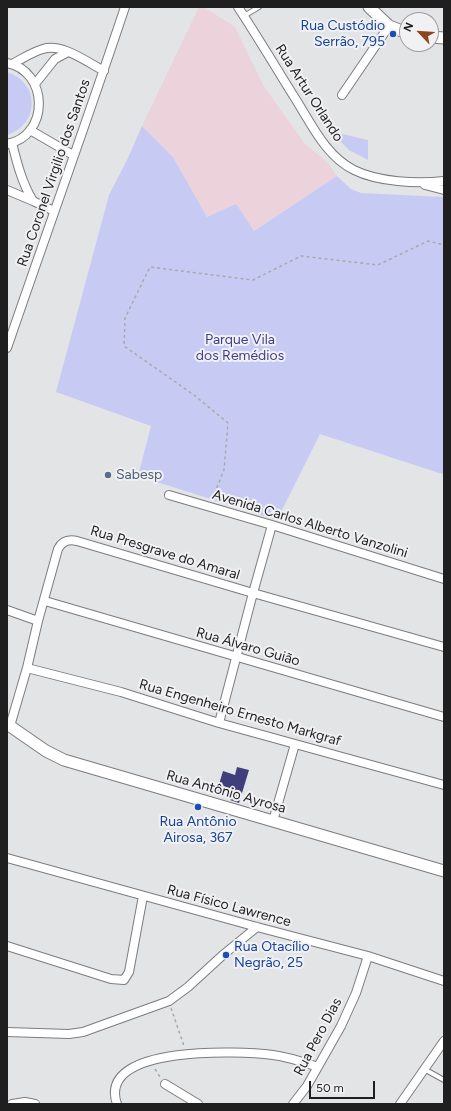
<!DOCTYPE html>
<html>
<head>
<meta charset="utf-8">
<style>
	body { margin:0 }
	#map { position:relative; width:451px; height:1111px; overflow:hidden; background:#e3e4e6; font-family:Figtree,sans-serif }
	canvas { display:block }
	.frame { position:absolute; inset:0; border:8px solid #1f1f20; pointer-events:none }
	.north { position:absolute; left:399px; top:12px; width:40px; height:40px; box-sizing:border-box; background:#f1f1f4; border:1px solid #9d9d9f; border-radius:50%; rotate:295deg; font-size:11px; font-weight:700; line-height:16px; text-align:center; color:#1f1f20 }
	.north::after { content:''; display:block; margin:auto; width:14px; height:18px; background:#8b451f; clip-path:polygon(50% 0,100% 100%,50% 72%,0 100%) }
	.scale { position:absolute; left:309px; top:1081px; width:66px; height:18px; box-sizing:border-box; border:2px solid #1f1f20; border-top:0; padding-left:5px; font-size:12px; line-height:14px; white-space:nowrap; color:#1f1f20; -webkit-text-stroke:3px #f1f1f4; paint-order:stroke }
</style>
</head>
<body>
<div id="map">
<canvas width="451" height="1111"></canvas>
<div class="frame"></div>
<div class="north">N</div>
<div class="scale">50 m</div>
</div>
<script>
const g = document.querySelector('canvas').getContext('2d');
g.lineJoin = 'round';
function fillPath(path, color) { g.fillStyle = color; g.fill(path, 'evenodd'); }
function trace(path, color, width, dash) { g.strokeStyle = color; g.lineWidth = width; g.lineCap = dash ? 'butt' : 'round'; g.setLineDash(dash || []); g.stroke(path); }
function drawText(font, color, halo, rows, align = 'center') {
  g.font = font + ' Figtree,sans-serif'; g.lineWidth = 4; g.setLineDash([]); g.textBaseline = 'middle'; g.strokeStyle = halo; g.fillStyle = color; for (const [text, x, y, turn = 0] of rows) {
    g.save(); g.translate(x, y); g.rotate((+turn || 0) * Math.PI / 180); g.textAlign = isNaN(turn) ? turn : align; if (halo) g.strokeText(text, 0, 0); g.fillText(text, 0, 0); g.restore();
  }
}
fillPath(new Path2D(`
	M199 7H204L235 27 263 85 305 144 327 162 337 176 254 231 207 217 173 157 142 126Z`), '#ecd2da');
fillPath(new Path2D(`
	M7 72C40 82 40 125 7 135Z
	M142 126 173 157 207 217 236 204 254 231 337 176 351 189 361 193 444 197V474L439 473 320 434 277 520 138 476 151 426 56 392 109 195 127 160Z
	M330 131 368 140V160L349 150Z`), '#c7cbf4');
fillPath(new Path2D(`
	M237 767 249 770 239 803 230 800 231 795 217 791 223 771 235 775Z`), '#3f3f7c');
const lane = new Path2D(`
	M244 16 259 7
	M424 1069 444 1080`);
const street = new Path2D(`
	M238 7C257 36 275 66 293 95 310 121 325 156 354 170 378 182 417 184 444 181
	M7 63C49 71 50 136 7 144
	M12 64C22 59 32 52 43 49 62 43 87 62 104 71
	M35 84 55 59 68 52
	M342 95 389 26
	M30 130 73 155
	M12 143C17 163 22 183 33 201
	M425 185 444 190
	M7 190 33 201 54 211
	M7 348C46 234 87 121 125 7
	M169 495 272 525 444 579
	M45 601 444 717
	M7 610 38 621
	M27 668 121 692 219 723 444 785
	M219 723 253 593 272 525
	M10 726 27 668 38 621 58 549C62 541 68 539 77 541L253 593 444 647
	M273 821 295 744
	M7 858 257 927 368 956 444 981
	M7 946 111 979 124 980 129 972 143 896
	M7 1032 69 1034 83 1032 169 1001 188 987 224 954 257 927
	M165 1084 198 1104
	M12 1104 25 1102 35 1104
	M117 1104C96 1044 242 1051 273 1055 289 1057 303 1062 318 1067
	M293 1104 307 1086 341 1026 356 993 368 956
	M400 1104 444 1041`);
const secondary = new Path2D(`
	M369 7 389 26 407 33
	M431 37 444 38
	M7 724 46 751 64 760 444 871`);
trace(lane, '#7c7c7f', 6);
trace(street, '#7c7c7f', 10);
trace(secondary, '#7c7c7f', 13);
trace(new Path2D(`
	M212 499 224 470 228 423 194 395 124 346 125 318 150 267 253 280 301 256 378 265 428 241 444 245
	M171 1008 184 1046
	M155 1069 160 1077`), '#a8a9aa', 1.5, [3, 3]);
trace(lane, '#fff', 4);
trace(street, '#fff', 8);
trace(secondary, '#fff', 11);
for (const [x, y, r, color] of [
	[393,34,4,"#1a4fb4"],
	[108,475,4,"#5c6f8a"],
	[198,807,4,"#1a4fb4"],
	[226,955,4,"#1a4fb4"]
]) { const dot = new Path2D(); dot.arc(x, y, r, 0, 2 * Math.PI); g.fillStyle = color; g.fill(dot); trace(dot, '#f1f1f4', 1.5); }
drawText('14px', '#164399', '#f1f1f4', [
	["Rua Custódio",385,26],
	["Serrão, 795",385,42],
	["Rua Antônio",198,822,"center"],
	["Airosa, 367",198,838,"center"],
	["Rua Otacílio",234,947,"left"],
	["Negrão, 25",234,963,"left"]
], 'right');
drawText('14px', '#1f1f20', '#f1f1f4', [
	["Rua Artur Orlando",309,93,57],
	["Rua Coronel Virgilio dos Santos",54,173,-71],
	["Avenida Carlos Alberto Vanzolini",310,524,17],
	["Rua Presgrave do Amaral",165,553,17],
	["Rua Álvaro Guião",248,647,16],
	["Rua Engenheiro Ernesto Markgraf",240,713,16],
	["Rua Antônio Ayrosa",226,792,16],
	["Rua Físico Lawrence",229,906,15],
	["Rua Pero Dias",318,1037,-62]
]);
drawText('14px', '#403e8f', '#f1f1f4', [
	["Parque Vila",240,340],
	["dos Remédios",240,356]
]);
drawText('14px', '#4e5e75', '#f1f1f4', [
	["Sabesp",116,475]
], 'left');
</script>
</body>
</html>
